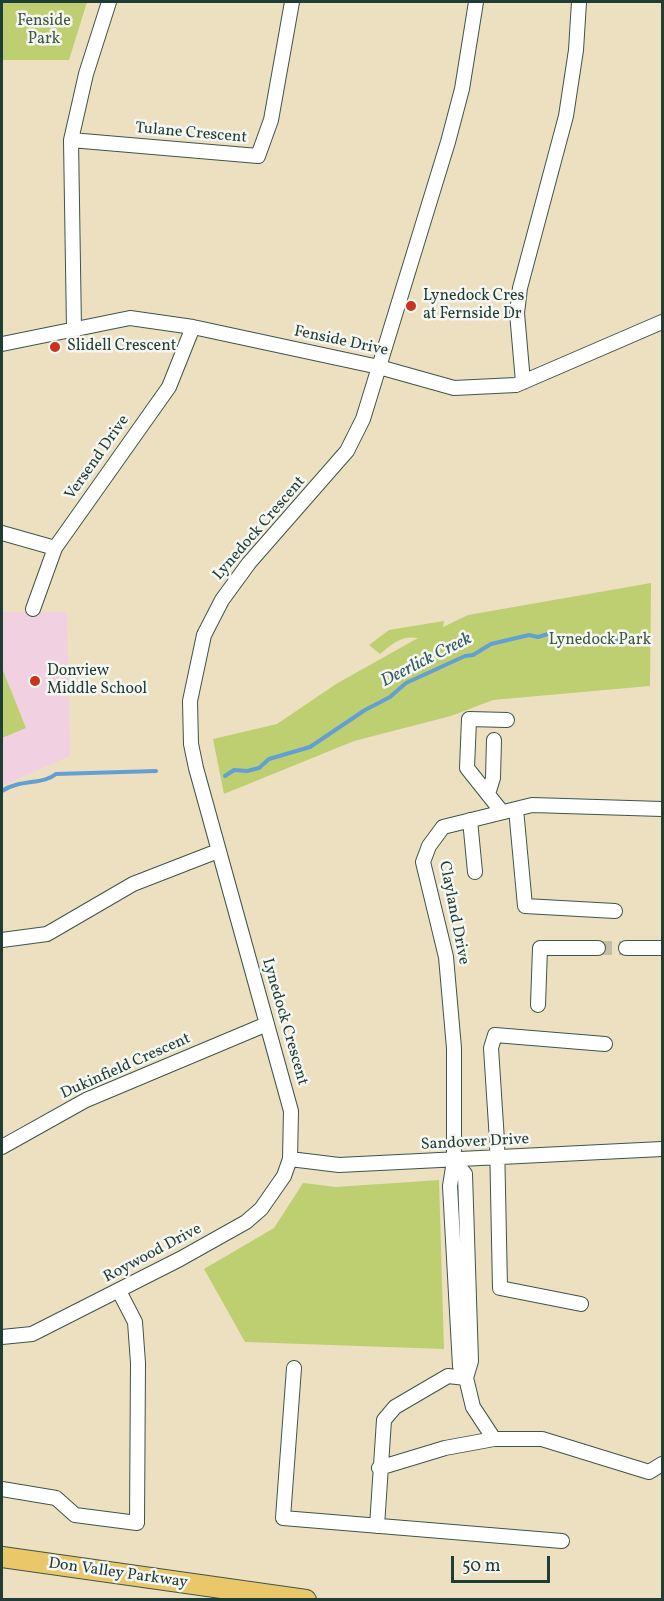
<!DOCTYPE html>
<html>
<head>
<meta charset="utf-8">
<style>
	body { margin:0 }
	#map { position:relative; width:664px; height:1601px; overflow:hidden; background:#ede0c0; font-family:Vollkorn,serif }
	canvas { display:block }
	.frame { position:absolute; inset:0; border:3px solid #1f3d34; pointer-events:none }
	.scale { position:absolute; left:451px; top:1556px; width:99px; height:27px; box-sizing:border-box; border:3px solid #1f3d34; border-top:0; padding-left:8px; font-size:18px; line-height:21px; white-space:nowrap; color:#1f3d34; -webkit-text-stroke:4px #f6f6f2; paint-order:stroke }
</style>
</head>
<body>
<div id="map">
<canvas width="664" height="1601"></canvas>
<div class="frame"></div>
<div class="scale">50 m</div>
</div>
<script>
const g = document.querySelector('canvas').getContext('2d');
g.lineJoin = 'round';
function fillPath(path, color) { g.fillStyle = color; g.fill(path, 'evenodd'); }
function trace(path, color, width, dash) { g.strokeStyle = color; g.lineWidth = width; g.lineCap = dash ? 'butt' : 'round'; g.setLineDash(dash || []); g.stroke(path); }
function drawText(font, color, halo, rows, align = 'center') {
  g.font = font + ' Vollkorn,serif'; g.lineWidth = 5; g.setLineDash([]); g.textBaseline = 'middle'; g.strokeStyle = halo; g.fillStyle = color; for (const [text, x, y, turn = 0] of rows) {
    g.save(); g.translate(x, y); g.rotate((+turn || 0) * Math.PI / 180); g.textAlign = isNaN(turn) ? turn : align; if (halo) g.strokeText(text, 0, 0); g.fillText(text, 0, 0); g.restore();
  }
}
fillPath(new Path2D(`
	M2 612H67L70 756 2 786Z`), '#f1d0e2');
fillPath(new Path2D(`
	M2 2H87L69 60H2Z
	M651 583 650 686 493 700 451 716 354 741 224 794 213 739 277 724 336 684 418 638C402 635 392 644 380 654L369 645 389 630 444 621 443 627 468 615Z
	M2 668 26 728 2 738Z
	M439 1180 444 1349 245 1342 204 1269 274 1228 303 1183 336 1187Z`), '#becf72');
trace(new Path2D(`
	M225 776 234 770 247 771 259 768 269 759 310 747 365 710 390 697 406 683 465 656 473 655 491 644 529 635 538 637 548 634 570 640 623 641
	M2 791C20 779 43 785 56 774L156 771`), '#62a0d4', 4);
trace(new Path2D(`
	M598 948H626`), '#c4bfa4', 14, [14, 7]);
const minor = new Path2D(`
	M71 140 258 156 271 120 292 2
	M74 329 71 140 86 74 109 2
	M2 344 130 318 193 327 379 367 454 388 516 385 662 322
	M523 382 517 313 520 288 566 116 576 50 579 2
	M2 533 55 548
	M33 609 55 548 169 387 193 327
	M488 794 493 778 494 740
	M516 809 525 906 615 911
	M502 812 467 768 469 719 507 720
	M470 820 475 872
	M2 940 47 934 133 884 218 851
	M626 948H662
	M538 1005 540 948H598
	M2 1147 86 1100 267 1024
	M290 1159 339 1165 662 1149
	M454 1161 465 1174 471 1361 466 1378 460 1366 450 1186 454 1161V1048L446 957 423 862 429 846 443 827 532 805 662 809
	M581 1304 500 1288 497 1141 491 1048 495 1035 605 1044
	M2 1337 32 1334 180 1259 246 1222 261 1209 284 1176 290 1159 291 1111 196 768 191 744 190 701 204 635 222 600 249 563 347 451 363 419 448 142 462 89 476 2
	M294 1368 283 1518 562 1541
	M494 1439H542L649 1472 662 1464
	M2 1489 56 1498 75 1515 137 1523 138 1363 135 1322 119 1291
	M377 1526 384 1420 395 1407 448 1376 466 1378 473 1407 494 1439 445 1448 379 1468`);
const highway = new Path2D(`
	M2 1557 306 1600`);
trace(minor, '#3e5549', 16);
trace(highway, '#3e5549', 22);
trace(minor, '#fff', 14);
trace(highway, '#eac769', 20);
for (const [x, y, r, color] of [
	[411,306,6,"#c8321e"],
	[55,347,6,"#c8321e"],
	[35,681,6,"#c8321e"]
]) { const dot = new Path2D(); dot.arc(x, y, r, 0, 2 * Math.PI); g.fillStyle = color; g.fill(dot); trace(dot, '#f6f6f2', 2); }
drawText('16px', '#3f5a40', '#f6f6f2', [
	["Fenside",44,22],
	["Park",44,40],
	["Lynedock Park",600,641]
]);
drawText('16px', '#1f3d34', '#f6f6f2', [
	["Tulane Crescent",191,134,5],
	["Fenside Drive",341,342,12],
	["Versend Drive",98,458,-55],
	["Lynedock Crescent",260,529,-49],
	["Clayland Drive",453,913,79],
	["Lynedock Crescent",284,1022,74],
	["Dukinfield Crescent",126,1067,-24],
	["Sandover Drive",475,1143,-3],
	["Roywood Drive",153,1254,-28],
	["Don Valley Parkway",118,1574,8]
]);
drawText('16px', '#1f3d34', '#f6f6f2', [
	["Lynedock Cres",423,297],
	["at Fernside Dr",423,315],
	["Slidell Crescent",67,347],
	["Donview",47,672],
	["Middle School",47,690]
], 'left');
drawText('italic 18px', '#335b64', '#f6f6f2', [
	["Deerlick Creek",427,661,-27]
]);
</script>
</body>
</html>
